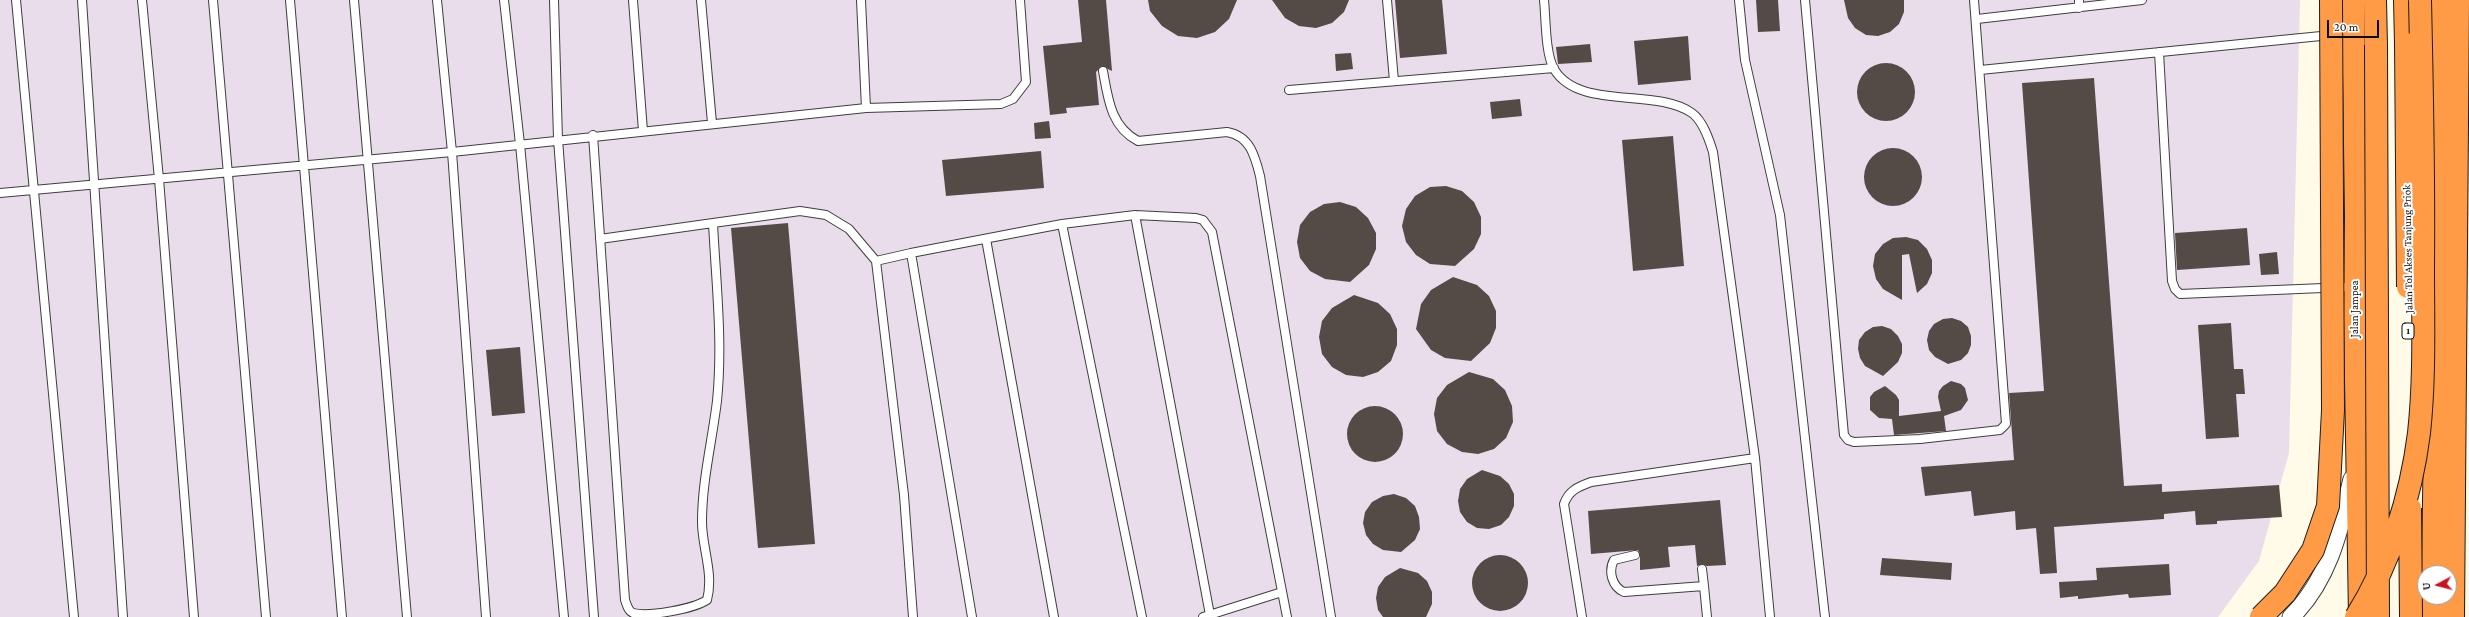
<!DOCTYPE html>
<html>
<head>
<meta charset="utf-8">
<style>
	body { margin:0 }
	#map { position:relative; width:2469px; height:617px; overflow:hidden; background:#fffbe8; font-family:"Crimson Pro",serif }
	canvas { display:block }
	.north { position:absolute; left:2417px; top:565px; width:40px; height:40px; box-sizing:border-box; background:#fff; border:1px solid #9d9d9d; border-radius:50%; rotate:263deg; font-size:11px; font-weight:700; line-height:16px; text-align:center; color:#0b0b0b }
	.north::after { content:''; display:block; margin:auto; width:14px; height:18px; background:#c8151d; clip-path:polygon(50% 0,100% 100%,50% 72%,0 100%) }
	.scale { position:absolute; left:2327px; top:20px; width:52px; height:18px; box-sizing:border-box; border:2px solid #0b0b0b; border-top:0; padding-left:5px; font-size:12px; line-height:14px; white-space:nowrap; color:#0b0b0b; -webkit-text-stroke:3px #fff; paint-order:stroke }
</style>
</head>
<body>
<div id="map">
<canvas width="2469" height="617"></canvas>
<div class="north">U</div>
<div class="scale">20 m</div>
</div>
<script>
const g = document.querySelector('canvas').getContext('2d');
g.lineJoin = 'round';
function fillPath(path, color) { g.fillStyle = color; g.fill(path, 'evenodd'); }
function trace(path, color, width, dash) { g.strokeStyle = color; g.lineWidth = width; g.lineCap = dash ? 'butt' : 'round'; g.setLineDash(dash || []); g.stroke(path); }
function drawText(font, color, halo, rows, align = 'center') {
  g.font = font + ' "Crimson Pro",serif'; g.lineWidth = 4; g.setLineDash([]); g.textBaseline = 'middle'; g.strokeStyle = halo; g.fillStyle = color; for (const [text, x, y, turn = 0] of rows) {
    g.save(); g.translate(x, y); g.rotate((+turn || 0) * Math.PI / 180); g.textAlign = isNaN(turn) ? turn : align; if (halo) g.strokeText(text, 0, 0); g.fillText(text, 0, 0); g.restore();
  }
}
fillPath(new Path2D(`
	M0 0H2300L2289 453 2259 561 2218 617H0Z`), '#eaddeb');
fillPath(new Path2D(`
	M1078 0H1106L1112 71 1102 66 1096 72 1099 105 1066 108 1067 113 1050 115 1043 46 1082 42Z
	M1148 0H1237L1229 19 1215 32 1197 38 1178 36 1162 26 1150 11Z
	M1272 0H1349L1344 12 1332 23 1316 28 1299 26 1285 18Z
	M1395 0H1442L1447 54 1400 58Z
	M1756 0H1778L1780 31 1758 32Z
	M1844 0H1904V12L1899 24 1890 32 1878 36 1866 35 1855 28 1848 18Z
	M1688 36 1691 80 1638 85 1634 41Z
	M1590 44 1592 62 1558 64 1556 47Z
	M1351 53 1353 69 1336 71 1335 54Z
	M1857 92a29 29 0 1 1 58 0a29 29 0 1 1-58 0Z
	M2094 78 2124 486 2162 484V492L2279 485 2282 517 2217 521V524L2196 525 2195 511 2164 514V519L2054 527 2057 573 2040 574 2036 528 2016 530 2015 511 1974 516 1971 491 1925 496 1921 467 2014 460 2009 393 2044 391 2022 83Z
	M1520 99 1522 116 1492 119 1490 102Z
	M1049 121 1051 138 1035 139 1034 123Z
	M1673 136 1684 266 1633 271 1622 140Z
	M1864 177a29 29 0 1 1 58 0a29 29 0 1 1-58 0Z
	M1041 151 1044 188 946 196 942 160Z
	M1446 186 1462 191 1474 202 1481 217V234L1474 249 1455 266 1430 264 1416 255 1406 242 1402 226 1406 209 1415 196 1430 187Z
	M1340 202 1356 207 1368 218 1376 233V249L1369 265 1350 282 1325 279 1310 271 1300 258 1297 242 1300 225 1310 212 1324 204Z
	M788 223 815 544 758 548 731 228Z
	M2247 228 2250 265 2177 270 2175 233Z
	M1906 237 1918 240 1927 249 1932 260V273L1927 284 1917 293 1909 254 1902 255V300L1883 289 1876 279 1873 266 1875 254 1883 244 1893 238Z
	M2277 252 2279 274 2261 275 2259 254Z
	M1453 277 1477 285 1489 296 1496 311V328L1490 343 1471 361 1445 358 1431 350 1416 329 1421 304 1431 290Z
	M1354 295 1378 303 1390 314 1397 329V345L1391 361 1378 372 1363 377 1346 375 1332 367 1322 354 1319 337 1322 321 1332 308Z
	M1952 318 1961 321 1968 327 1971 336V345L1968 353 1961 360 1948 364 1935 357 1929 350 1927 340 1929 331 1934 324 1943 319Z
	M2231 323 2234 369H2243L2245 394H2236L2239 437 2206 439 2198 325Z
	M1882 326 1891 329 1898 336 1902 344V353L1898 362 1883 376 1865 366 1860 358 1858 349 1859 340 1865 332 1873 327Z
	M520 347 525 413 492 416 486 350Z
	M1469 372 1493 379 1505 390 1512 406 1513 422 1506 438 1494 449 1478 454 1462 452 1447 444 1437 431 1434 414 1437 398 1447 385Z
	M1951 381 1961 384 1965 388 1968 400 1961 410 1944 416 1946 431 1894 435 1892 419 1879 418 1870 410V397L1874 392 1885 386 1896 395 1899 400V416L1941 411 1938 397 1939 391 1943 386Z
	M1347 434a28 28 0 1 1 56 0a28 28 0 1 1-56 0Z
	M1482 470 1500 476 1509 484 1514 494V506L1509 517 1501 525 1489 529 1477 528 1467 522 1460 512 1458 501 1460 489 1467 479Z
	M1394 494 1406 498 1415 506 1419 517 1420 529 1415 540 1401 552 1383 550 1373 544 1366 535 1363 523 1365 512 1372 502 1383 496Z
	M1720 500 1726 565 1707 566 1702 564 1697 566 1695 545 1668 547 1670 567 1640 570V554L1638 550 1591 554 1588 511Z
	M1472 583a28 28 0 1 1 56 0a28 28 0 1 1-56 0Z
	M1882 558 1952 563 1951 580 1880 575Z
	M2169 564 2171 595 2129 598 2128 594 2078 599V596L2060 598 2059 582 2097 580 2096 568Z
	M1400 568 1418 573 1427 581 1432 592V604L1426 617H1383L1378 610 1376 598 1378 587 1385 577Z`), '#544b46');
const lane = new Path2D(`
	M16 0 74 617
	M82 0 123 617
	M142 0 159 179 194 617
	M213 0 266 617
	M290 0 342 617
	M354 0 407 617
	M437 0 452 152 486 617
	M504 0 520 144 564 617
	M554 0 558 139 594 617
	M633 0 643 131
	M701 0 712 123
	M861 0 866 108
	M1387 0 1394 81
	M1544 0C1546 18 1545 53 1554 69 1579 111 1655 87 1692 113 1703 121 1709 139 1713 152L1755 458 1770 617
	M1739 0 1745 60 1780 215 1825 617
	M1805 0 1844 435 1848 440 1854 442 1920 439 2000 430 2006 424 1974 0
	M2079 0V8
	M1977 19 2142 0
	M2159 52 2172 281 2175 289 2180 294 2347 287
	M1980 70 2331 35
	M1103 71C1108 99 1111 127 1138 141L1227 132C1250 136 1255 156 1260 176L1331 617
	M1289 90 1554 68
	M593 135 625 600C627 605 628 611 633 613 649 617 693 609 707 600 714 573 702 548 702 522 702 481 712 442 717 401 723 341 716 283 713 223L600 239
	M0 193 452 152 866 108 1001 104 1013 99 1026 82 1020 0
	M1135 215 1210 615
	M713 223 800 211 826 215 849 229 876 261 904 495 913 617
	M1062 224 1142 617
	M986 239 1054 617
	M876 261 911 253
	M1635 555 1614 560C1608 571 1612 587 1624 592L1704 586 1707 617
	M1702 569 1704 586
	M972 617 911 253 1062 224 1135 215 1196 218 1203 220 1212 232 1287 617
	M1203 617 1282 592
	M1582 617 1564 504C1569 490 1578 487 1591 482L1755 458`);
const street = new Path2D(`
	M2291 617C2329 580 2340 529 2352 479`);
const highway = new Path2D(`
	M2353 0 2356 217 2355 319 2360 617
	M2375 0 2376 45
	M2405 0 2406 44
	M2433 573 2439 140 2437 0
	M2433 597 2434 617
	M2453 617 2458 0`);
trace(lane, '#3e3e3e', 10);
trace(street, '#3e3e3e', 19);
trace(highway, '#1c1c1c', 24);
trace(lane, '#fff', 8);
trace(street, '#fff', 17);
trace(highway, '#ff9b46', 22);
const highwayBridge = new Path2D(`
	M2406 44 2408 287
	M2376 45 2378 617
	M2410 508 2411 617
	M2261 617 2285 593 2313 550 2328 506 2333 410 2331 0
	M2356 617C2390 563 2411 497 2419 433 2425 378 2423 321 2423 266 2424 177 2422 89 2420 0`);
trace(highwayBridge, '#1c1c1c', 24, []);
trace(highwayBridge, '#ff9b46', 22);
for (const [x, y, w] of [
	[2408,331,12]
]) { const box = new Path2D(); box.roundRect(x - w / 2, y - 8, w, 16, 3); g.fillStyle = '#fff'; g.fill(box); trace(box, '#0b0b0b', 1); }
drawText('bold 10px', '#0b0b0b', null, [
	["1",2408,331]
]);
drawText('11px', '#0b0b0b', '#fff', [
	["Jalan Tol Akses Tanjung Priok",2408,249,-91],
	["Jalan Jampea",2355,309,-90]
]);
</script>
</body>
</html>
